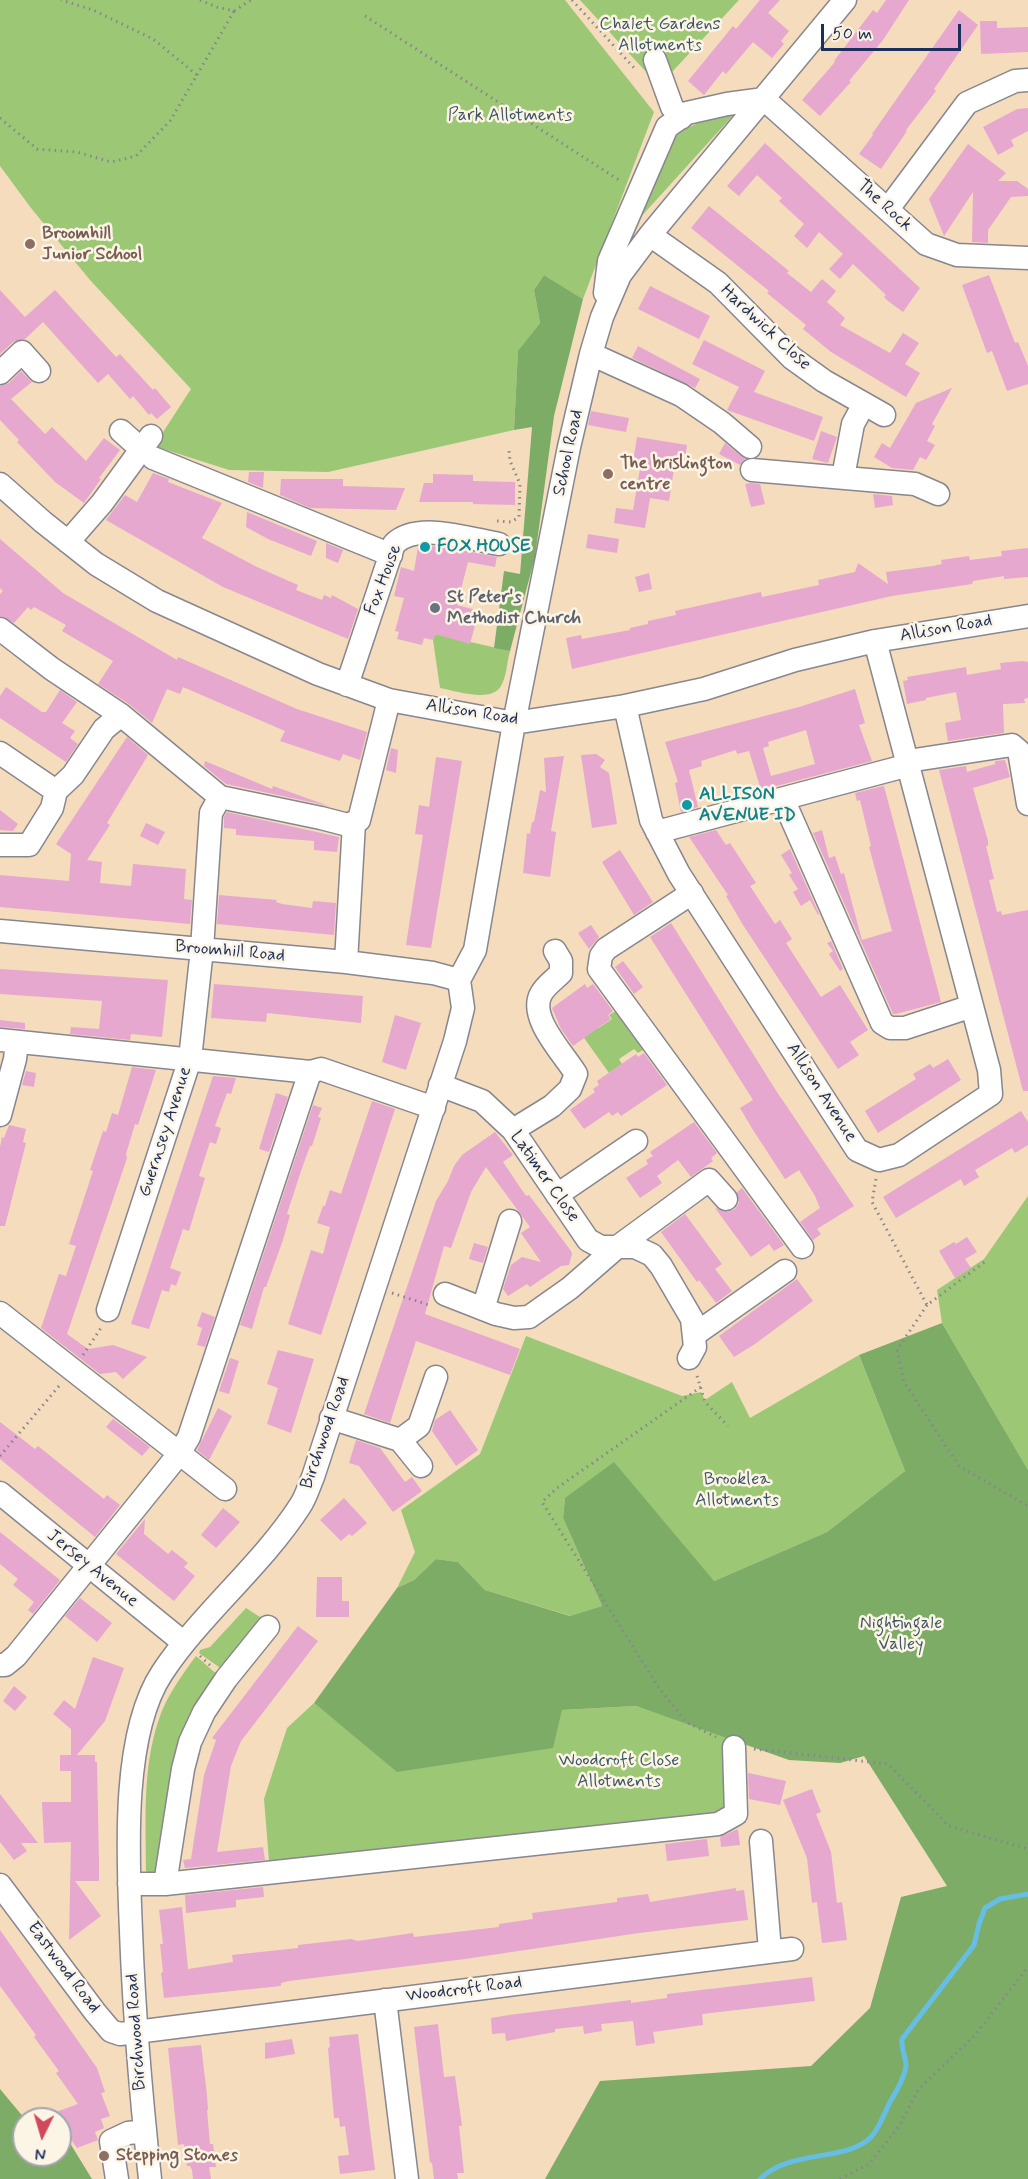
<!DOCTYPE html>
<html>
<head>
<meta charset="utf-8">
<style>
	body { margin:0 }
	#map { position:relative; width:1028px; height:2179px; overflow:hidden; background:#f4dcbd; font-family:Mynerve,sans-serif }
	canvas { display:block }
	.north { position:absolute; left:12px; top:2107px; width:60px; height:60px; box-sizing:border-box; background:#fcf5e5; border:2px solid #a2a6af; border-radius:50%; rotate:185deg; font-size:16px; font-weight:700; line-height:24px; text-align:center; color:#1b2f5e }
	.north::after { content:''; display:block; margin:auto; width:21px; height:27px; background:#d1495b; clip-path:polygon(50% 0,100% 100%,50% 72%,0 100%) }
	.scale { position:absolute; left:821px; top:24px; width:140px; height:27px; box-sizing:border-box; border:3px solid #1b2f5e; border-top:0; padding-left:8px; font-size:18px; line-height:21px; white-space:nowrap; color:#1b2f5e; -webkit-text-stroke:4px #fcf5e5; paint-order:stroke }
</style>
</head>
<body>
<div id="map">
<canvas width="1028" height="2179"></canvas>
<div class="north">N</div>
<div class="scale">50 m</div>
</div>
<script>
const g = document.querySelector('canvas').getContext('2d');
g.lineJoin = 'round';
function fillPath(path, color) { g.fillStyle = color; g.fill(path, 'evenodd'); }
function trace(path, color, width, dash) { g.strokeStyle = color; g.lineWidth = width; g.lineCap = dash ? 'butt' : 'round'; g.setLineDash(dash || []); g.stroke(path); }
function drawText(font, color, halo, rows, align = 'center') {
  g.font = font + ' Mynerve,sans-serif'; g.lineWidth = 5; g.setLineDash([]); g.textBaseline = 'middle'; g.strokeStyle = halo; g.fillStyle = color; for (const [text, x, y, turn = 0] of rows) {
    g.save(); g.translate(x, y); g.rotate((+turn || 0) * Math.PI / 180); g.textAlign = isNaN(turn) ? turn : align; if (halo) g.strokeText(text, 0, 0); g.fillText(text, 0, 0); g.restore();
  }
}
fillPath(new Path2D(`
	M0 0H565L654 112 583 299 544 275 534 290 540 323 518 352 514 430 328 472 229 470 154 446 191 389 90 280 31 208 0 166Z
	M580 0H739L659 86Z
	M737 111 629 230C640 206 659 150 677 135 693 122 717 117 737 111Z
	M435 634 510 651C507 661 507 674 502 684 494 704 456 691 440 688L433 640Z
	M616 1011 643 1050 638 1053 634 1049 619 1059 622 1064 609 1073 582 1035 596 1025 599 1028 612 1019 609 1015Z
	M1028 1196V1470L942 1323 937 1290 984 1259Z
	M526 1336 682 1396 701 1392 705 1400 732 1382 750 1418 859 1355 905 1471 827 1532 714 1581 565 1498 563 1518 602 1606 571 1616 485 1590 458 1562 436 1559 414 1580 397 1588 415 1552 401 1510 480 1454Z
	M246 1608 263 1619 226 1672 199 1653 200 1650 210 1647Z
	M196 1656 220 1677 157 1871 151 1874 146 1871C146 1821 142 1768 159 1719 166 1697 182 1675 196 1656Z
	M314 1703 397 1771 562 1710 636 1706 738 1740 746 1823 270 1873 264 1799 287 1728Z`), '#9cc876');
fillPath(new Path2D(`
	M544 275 583 299 554 416 535 557 510 651 494 648 504 571 520 574 532 427 514 430 518 351 540 323 534 290Z
	M942 1323 1028 1470V2179H545L600 2081 811 2066 870 2008 901 1897 947 1886 864 1756 840 1763 789 1760 636 1706 562 1710 553 1748 397 1772 314 1703 397 1588 414 1580 436 1559 458 1562 485 1590 570 1616 602 1606 563 1518 565 1498 614 1462 714 1581 827 1532 905 1471 859 1355Z
	M0 2089 25 2119 24 2155H60V2127L92 2179H0Z`), '#7dac67');
trace(new Path2D(`
	M760 2179C790 2149 847 2162 871 2137 879 2129 884 2114 889 2104 895 2093 905 2078 906 2066 906 2057 901 2051 902 2039L974 1945 979 1924 985 1908 1000 1899 1028 1894`), '#67bee4', 5);
fillPath(new Path2D(`
	M760 0H780L768 13 789 31 781 41 784 44 772 58 753 42 726 74 723 71 704 95 688 81 733 26 736 29Z
	M886 0H909L883 40 849 81 851 82 820 116 802 100 835 62 834 61 873 10 877 13Z
	M959 10 978 25 934 89 936 91 906 130 907 131 881 169 859 154 873 135 872 134Z
	M980 21H997V28L1028 27V52L981 54Z
	M1028 108V131L1011 140 1014 146 998 155 983 127 1017 109Z
	M765 143 920 288 903 312 888 301 884 297 886 295 853 264 840 279 829 269 843 254 819 232 807 248 794 236 804 224 779 201 782 198 757 175 739 196 727 186Z
	M968 144 1006 173 998 181H1017L1028 189V196L1011 197 988 230V243L972 242 973 192 944 236 929 199Z
	M709 206 789 271 787 273 811 292 822 279 836 291 827 302 845 318 840 325 890 353 903 333 919 343 905 364 920 373 906 397 831 352 803 329 806 325 767 293 769 291 691 228Z
	M989 275 1015 343 1018 342 1028 366V384L1007 391 992 351 987 353 962 285Z
	M650 286 710 316 699 339 638 309Z
	M0 290 25 317 55 290 116 357 120 354 153 390 155 388 171 407 157 419 151 413 149 415 133 396 130 399 108 374 98 383 43 322 25 339 13 342 0 354Z
	M704 340 765 371 754 392 823 417 814 441 727 410 739 387 692 364Z
	M638 346 700 379 695 388 632 358Z
	M21 371 32 382 11 399 45 434 52 427 86 461 104 438 120 450 99 478 101 479 84 503 55 482 17 442 19 440 0 420V386L9 383Z
	M952 388 932 424 935 426 927 441 935 445 926 460 920 457 913 470 892 468 874 457 882 443 890 448 916 403Z
	M591 411 629 418 626 432 588 425Z
	M821 431 837 437 828 463 812 459Z
	M637 437 687 445 683 470 674 469 669 501 650 498 645 528 614 523 616 508 633 510 641 463 633 462Z
	M725 443 745 459 740 465 719 454Z
	M249 472H264L263 488 248 482Z
	M153 473 169 479 168 482 222 503 202 538 257 567 298 585 296 590 322 600 324 595 331 598 332 595 358 609 348 639 223 587 106 520 125 495 137 502Z
	M433 474 473 475V481L515 482V505L473 504V502H419L424 483H433Z
	M281 479H343V486L405 488 396 510 310 508 280 495Z
	M750 483 760 484 765 504 751 507 745 484Z
	M873 494 892 496 893 505 875 508Z
	M247 512 317 541 311 556 268 539 246 527Z
	M588 534 619 539 617 553 586 548Z
	M0 539 63 593 177 660 178 657 297 709 367 732 360 760 343 754 340 761 280 741 285 731 183 687 180 694 167 689 152 723 129 704 98 684 113 661 62 631 66 625 34 607 31 610 28 607 14 623 0 616V594L3 591 0 588Z
	M326 543 343 550 338 563 326 558Z
	M430 546 457 549 497 557 495 567 468 562 457 605 479 611 470 644 435 634 433 640 424 638 422 645 397 639 399 632 395 631 404 598 394 596 401 567 414 571 418 547Z
	M1028 548V577L1004 579V576L973 581 972 584 892 596 572 669 566 638 581 635 582 639 630 630V628L648 624V621L676 615 675 611 761 592 762 597 819 585 818 580 855 572 858 563 888 584 886 572 933 566 942 564 941 560 969 556 970 560 1002 556 1001 551Z
	M649 573 652 589 639 592 635 577Z
	M1022 661 1028 662V698L1024 699 1025 703 1003 704 1004 733 948 741 945 723 961 720 956 692 926 698V700L907 704 903 681 908 680 907 677 966 667 967 675 1001 669 1000 663Z
	M6 687 42 712H46L60 690 77 702 62 723 75 731 70 738 78 744 66 762 0 718V696Z
	M855 689 865 723 859 725 872 761 761 790 749 751 737 754 736 750 701 761 702 766 689 770 698 807 681 812 675 783 678 782 665 742 799 707ZM806 730 815 764 771 776 763 748 769 746 768 742Z
	M127 737 148 755 107 823 110 825 87 860 102 862 100 883 131 886 133 864 186 869 184 899 192 900 190 924 0 907V875L69 881 71 854 56 844Z
	M391 748 398 750 396 773 386 770Z
	M596 754 605 760 600 767 609 773 617 824 592 828 581 755Z
	M564 756 551 831 556 832 550 877 523 873 527 833 530 834 532 822H534L540 790 546 792 544 758Z
	M436 757 462 761 431 948 406 945 423 835 415 834 419 805 429 807Z
	M1005 760 1010 777 973 788 988 841V846H986L994 879 989 880 997 912 1001 911 1002 915 1028 910V1091H1023L939 770 966 766 967 772 995 764V761Z
	M205 761 272 789 273 786 329 806 226 784 204 766Z
	M884 786 941 1002 896 1014H893L813 833 822 830 829 858 835 856 841 874 844 873 862 940 892 931 869 847 871 846 860 800 857 801 855 793Z
	M0 810 18 824 13 831 0 830Z
	M227 812 339 837 337 852 314 850V841L236 835V829L224 828V817Z
	M146 823 165 832 158 845 140 836Z
	M716 830 726 845 730 843 756 883 750 886 775 924 780 920 792 939 786 943 821 997 840 985 868 1030 850 1042 859 1055 838 1069 743 925 726 896 728 895 689 837Z
	M790 849 819 914 818 915 810 900 801 906 793 892 798 889 789 875 792 873 781 855Z
	M620 850 653 902 634 915 602 862Z
	M219 895 277 900 276 902 282 904 312 908 313 901 336 903 334 935 217 924Z
	M671 923 775 1089 854 1206 817 1229 821 1234 813 1240 800 1222 820 1208 815 1196 799 1170 785 1179 753 1130 740 1108 753 1100 650 937Z
	M591 925 599 937 589 949 578 933Z
	M831 941 843 969 840 971 829 954 833 951 827 943Z
	M623 961 643 987 634 994 615 967Z
	M0 969 168 980 162 1037 131 1034 130 1040 70 1034 71 1027 99 1029 102 1001 0 994Z
	M214 984 363 996 361 1023 267 1013 266 1022 211 1018Z
	M585 984 587 988 593 984 613 1011 608 1015 611 1019 573 1046 561 1029 552 1008Z
	M395 1015 421 1023 406 1070 382 1062Z
	M0 1020 25 1023V1029L0 1027Z
	M644 1053 667 1085 621 1116 618 1112 612 1116 609 1112 584 1129 570 1110 595 1092 593 1089 599 1085 597 1081 636 1054 638 1057Z
	M948 1059 961 1080 878 1133 865 1111 916 1079 913 1074 930 1064 933 1068Z
	M132 1067 156 1070 138 1125 135 1124 126 1154 127 1158 124 1167 67 1334 88 1349 113 1345 147 1357 123 1379 116 1372 100 1374 41 1328 59 1274 66 1276 76 1246 69 1244 93 1171 90 1170 103 1131 106 1132 112 1113 118 1115Z
	M26 1071 36 1073 34 1087 22 1085Z
	M213 1076 236 1078 231 1094 227 1093 215 1126 221 1128 216 1144 210 1142 199 1176 205 1178 189 1231 183 1229 170 1268 181 1272 176 1286 171 1284 169 1292 162 1290 149 1329 131 1324Z
	M276 1093 288 1097 269 1152 259 1149Z
	M372 1101 395 1109 321 1335 288 1324 311 1250 323 1254 330 1227 317 1223 323 1206H325L330 1190 341 1194Z
	M313 1105 322 1108 318 1117 321 1118 312 1146H310L301 1171 287 1214 290 1215 283 1240 266 1287H264L252 1329 240 1325Z
	M1021 1111 1028 1122V1145L1015 1153 1012 1148 975 1170 979 1177 964 1186 961 1179 896 1218 883 1197Z
	M694 1122 717 1153 711 1158 713 1161 691 1177 678 1160 657 1176 662 1183 640 1198 626 1178 648 1164 646 1160 653 1156 650 1152Z
	M9 1125 26 1129 23 1142 26 1143 5 1226H0V1147L2 1137 4 1138Z
	M495 1132 513 1155 503 1162 526 1196 529 1195 571 1251 572 1254 569 1265 561 1266 530 1287 527 1284 508 1296 503 1289 511 1265 522 1257 541 1262 521 1233 530 1227 486 1167 471 1192 451 1248 444 1246 425 1314 520 1349 510 1375 416 1341 390 1423 364 1414 436 1201 448 1181 454 1166 462 1155Z
	M742 1188 784 1245 774 1251 769 1244 751 1257 715 1208 728 1212 735 1209 739 1203 737 1192Z
	M685 1214 722 1264 715 1269 732 1291 716 1303 699 1280 697 1282 661 1232Z
	M967 1237 977 1252 965 1259 971 1268 955 1278 939 1251 954 1242 956 1244Z
	M474 1243 488 1247 483 1263 469 1259Z
	M797 1279 813 1301 755 1344 734 1357 719 1336Z
	M202 1312 215 1317 205 1347 197 1345 202 1328 197 1326Z
	M278 1350 314 1359 291 1433 267 1424 278 1388 267 1384Z
	M230 1358 239 1361 229 1394 219 1391Z
	M218 1408 232 1416 209 1460 197 1450Z
	M450 1410 478 1450 456 1466 432 1431 435 1420Z
	M113 1419 150 1447 142 1456 106 1427Z
	M0 1422 35 1449 38 1446 104 1499 107 1495 120 1505 95 1537 0 1459Z
	M356 1440 380 1448 405 1482 412 1477 422 1491 393 1512 359 1466 349 1463Z
	M344 1498 367 1523 352 1536 349 1534 341 1541 320 1520Z
	M223 1508 240 1522 216 1548 201 1535Z
	M145 1519 144 1534 168 1554 172 1550 188 1563 184 1567 195 1576 174 1601 116 1554Z
	M0 1532 60 1580 33 1614 28 1610 34 1602 13 1585 18 1579 0 1564Z
	M317 1577H342V1601H349V1617H316Z
	M80 1598 112 1623 97 1642 65 1616Z
	M298 1626 318 1641 241 1741 231 1766 217 1852 263 1847 265 1860 185 1868 183 1860 191 1859 204 1775 216 1740 212 1738Z
	M93 1657 124 1668 105 1721 77 1755H95V1762H97L99 1865V1881H75L101 1916 69 1940 71 1842 44 1843 42 1802H71V1771H60V1755H71V1729L53 1714 64 1700 75 1709Z
	M14 1686 27 1697 15 1711 3 1701Z
	M748 1773 786 1781 780 1805 749 1799Z
	M812 1789 821 1812 816 1814 831 1852 837 1903 842 1902 847 1940 822 1943 817 1902 812 1903 807 1858 783 1800Z
	M0 1794 38 1843H21L27 1851 14 1860 0 1842Z
	M738 1829 740 1845 721 1847 720 1837Z
	M707 1839 709 1856 667 1861 665 1844Z
	M263 1887 264 1897 236 1900V1907L186 1913 185 1895Z
	M736 1888V1891L744 1890 748 1920 639 1933 465 1959 289 1981 281 1983V1986L164 1998 161 1973 163 1972 160 1944H163L159 1910 182 1907 188 1969 233 1962 232 1955 298 1948V1945L351 1939 358 1941 413 1933 414 1937 499 1927V1924L533 1919 532 1913 617 1902V1898L648 1894 650 1902Z
	M0 1930 97 2068 105 2092 101 2093 110 2116 101 2119 104 2128 95 2132 98 2140 77 2148 60 2124V2119H57L53 2113 78 2104 56 2073 59 2071 34 2037 36 2035 0 1986Z
	M812 1977 815 2001 702 2014 703 2025 653 2032 655 2043 636 2046 633 2021 601 2024 602 2031 584 2034 583 2026 555 2029V2032L506 2041 505 2033 492 2034 491 2018 509 2015 631 2000V2003L667 1998V1994Z
	M438 2024 444 2077 455 2076 462 2126H459L464 2173H457L458 2179H434L432 2162 430 2163 414 2027Z
	M358 2034 375 2170 340 2174 338 2156 349 2155 345 2126 340 2127 339 2118H334L328 2048 330 2047 329 2037Z
	M292 2039 295 2054 265 2059V2043Z
	M201 2045 207 2095 208 2110H207L210 2144H213L216 2167H209L211 2179H193L192 2170 190 2166H187L184 2144 178 2145 168 2048Z`), '#e6a8cf');
const minor = new Path2D(`
	M655 60 672 107 681 118
	M888 209 967 103 1015 81 1028 80
	M650 235 718 283 792 358 824 381 884 415
	M605 293 609 261 667 127 687 113 727 104 764 99 926 244 957 255 1028 258
	M591 354 681 395 722 423 750 447
	M0 373 22 352 39 371
	M121 431 141 449
	M153 458 391 555
	M752 470 915 484 938 494
	M843 477 853 424 864 404
	M0 484 43 522 96 564 157 601 318 674 389 700 514 723 625 706 704 689 795 660 875 641 1028 616
	M68 542 102 503 151 436
	M0 629 52 669 121 715 220 797 321 818 348 825 359 820 389 700
	M347 685 394 544C417 521 470 539 499 544
	M625 706 651 820 679 874 857 1150 879 1160 899 1155 991 1094 989 1070 875 641
	M0 753 56 791
	M908 761 1012 745 1019 751 1028 804
	M783 799 882 1023 890 1028H905L972 1006
	M657 832 909 765
	M0 845H29L52 808 56 791 73 775 104 729 121 715
	M692 893 606 949 601 956 599 969 802 1247
	M0 931 346 962 433 973 459 980
	M346 962 354 823
	M459 980 475 950 514 723 569 447 591 354 602 317 620 275 650 235 845 0
	M0 1040 310 1072 321 1069 434 1108
	M440 1085 482 1101 513 1130 588 1240 601 1247H635L652 1255 661 1266 692 1319 695 1347 689 1358
	M0 1115 15 1059 17 1042
	M513 1130 552 1106 570 1089 576 1074C564 1054 528 1018 541 994 545 986 555 979 561 973V961L555 951
	M557 1195 636 1141
	M445 1294 496 1314 514 1318 529 1317 570 1288 616 1248 709 1180 726 1199
	M483 1309 510 1221
	M108 1310 190 1059 202 949 211 813 220 797
	M0 1313 225 1489
	M694 1335 785 1271
	M331 1418 400 1440 421 1466
	M400 1440 419 1426 436 1377
	M0 1493 184 1643
	M0 1665H5L16 1656 179 1454 189 1437 310 1072
	M761 1841 770 1951
	M129 1884H165L183 1769 190 1742 204 1712 226 1679 268 1627
	M165 1884 718 1824 736 1814 734 1747
	M0 1885 95 2012 111 2031 120 2034 792 1949
	M385 2000 407 2179
	M117 2179 111 2141 128 2133 145 2131
	M150 2179C141 2096 134 2014 131 1931 128 1858 121 1735 162 1673 201 1614 262 1565 300 1506 306 1497 309 1486 313 1477L455 1041 463 1008 459 980`);
trace(minor, '#88868e', 25);
trace(new Path2D(`
	M200 0 217 7 234 11 251 0
	M572 0 636 70
	M365 16 622 182
	M197 75 234 11
	M0 118 37 149 77 152 111 162 136 156 170 121 197 75 153 39 93 10 61 0
	M497 521 511 522 519 517 520 484 510 461 509 451
	M876 1179 872 1202 927 1305 986 1261
	M392 1293 429 1305
	M927 1305 897 1350 904 1382 959 1466 1028 1506
	M83 1355 101 1328
	M697 1376 705 1402 728 1426
	M701 1387 557 1488 542 1502 657 1685 686 1722 716 1737
	M0 1456 59 1386
	M200 1656 211 1666
	M754 1749 888 1764 949 1826 1028 1849
	M840 2179 869 2164 900 2125 918 2090 975 2035 1028 1967`), '#88868e', 3, [1.5, 4.5]);
trace(minor, '#fff', 22);
for (const [x, y, r, color] of [
	[30,244,6,"#8d6e63"],
	[608,474,6,"#8d6e63"],
	[425,547,6,"#0f9aa8"],
	[435,608,6,"#6b7280"],
	[687,805,6,"#0f9aa8"],
	[104,2156,6,"#8d6e63"]
]) { const dot = new Path2D(); dot.arc(x, y, r, 0, 2 * Math.PI); g.fillStyle = color; g.fill(dot); trace(dot, '#fcf5e5', 2); }
drawText('18px', '#3b5564', '#fcf5e5', [
	["Chalet Gardens",660,25],
	["Allotments",660,46],
	["Park Allotments",510,116],
	["Brooklea",737,1480],
	["Allotments",737,1501],
	["Nightingale",901,1624],
	["Valley",901,1645],
	["Woodcroft Close",619,1761],
	["Allotments",619,1782]
]);
drawText('18px', '#1b2f5e', '#fcf5e5', [
	["The Rock",884,206,42],
	["Hardwick Close",765,328,43],
	["School Road",569,453,-78],
	["Fox House",384,580,-69],
	["Allison Road",946,629,-10],
	["Allison Road",472,713,9],
	["Broomhill Road",230,952,5],
	["Allison Avenue",821,1093,57],
	["Guernsey Avenue",166,1132,-72],
	["Latimer Close",544,1177,55],
	["Birchwood Road",326,1433,-71],
	["Jersey Avenue",92,1569,39],
	["Eastwood Road",63,1968,53],
	["Woodcroft Road",464,1990,-7],
	["Birchwood Road",137,2032,-94]
]);
drawText('bold 18px', '#785e54', '#fcf5e5', [
	["Broomhill",42,234],
	["Junior School",42,255],
	["The brislington",620,464],
	["centre",620,485],
	["Stepping Stones",116,2156]
], 'left');
drawText('bold 18px', '#0d838f', '#fcf5e5', [
	["FOX HOUSE",437,547],
	["ALLISON",699,795],
	["AVENUE ID",699,816]
], 'left');
drawText('bold 18px', '#5b616d', '#fcf5e5', [
	["St Peter's",447,598],
	["Methodist Church",447,619]
], 'left');
</script>
</body>
</html>
